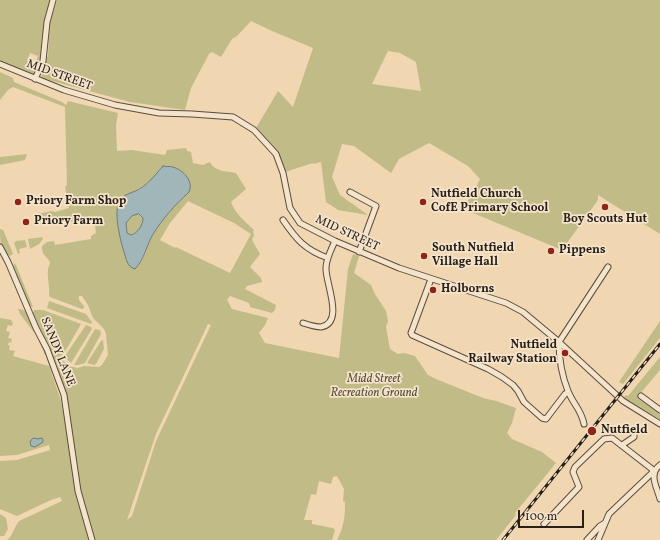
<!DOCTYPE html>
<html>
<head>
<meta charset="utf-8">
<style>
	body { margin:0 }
	#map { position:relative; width:660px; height:540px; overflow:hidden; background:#f0d6b1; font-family:Vollkorn,serif }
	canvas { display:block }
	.scale { position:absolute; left:518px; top:510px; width:66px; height:18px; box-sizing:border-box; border:2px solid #281f17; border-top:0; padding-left:5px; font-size:12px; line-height:14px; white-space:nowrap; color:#281f17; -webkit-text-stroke:3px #f5e4cc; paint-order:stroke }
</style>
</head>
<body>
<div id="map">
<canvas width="660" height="540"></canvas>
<div class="scale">100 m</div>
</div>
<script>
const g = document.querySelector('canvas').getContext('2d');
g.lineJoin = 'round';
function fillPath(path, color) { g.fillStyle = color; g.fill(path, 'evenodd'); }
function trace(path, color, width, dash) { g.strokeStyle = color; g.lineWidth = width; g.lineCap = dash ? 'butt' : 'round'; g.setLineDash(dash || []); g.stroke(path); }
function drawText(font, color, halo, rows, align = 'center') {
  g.font = font + ' Vollkorn,serif'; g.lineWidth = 3.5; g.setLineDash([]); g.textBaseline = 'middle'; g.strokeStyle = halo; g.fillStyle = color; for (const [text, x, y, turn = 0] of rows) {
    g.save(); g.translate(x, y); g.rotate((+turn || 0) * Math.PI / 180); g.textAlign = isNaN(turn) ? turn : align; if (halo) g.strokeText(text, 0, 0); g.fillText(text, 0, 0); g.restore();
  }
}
fillPath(new Path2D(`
	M0 0H50L43 26 45 27 42 57 34 75 0 62ZM30 53 38 56 35 64 27 61Z
	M57 0H660V234L598 195V200L562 250 461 208 472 196 480 179 468 166 429 143 399 159 391 173 354 146 342 144 332 177 340 195 368 215 338 210 326 202 321 162 313 164V163L285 172 278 154 256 128 278 91 293 107 313 48 272 31 251 21 237 36 232 39 221 57 212 52 209 54 191 88 185 110 130 102 41 78 48 55 50 23ZM388 51 400 53 416 62 421 91 372 84Z
	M0 72 13 78 14 82 62 102 66 105 68 101 118 113 116 125 117 151 132 150 165 155 167 150 186 148 187 151 191 152 193 163 203 165 210 162C215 172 226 171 236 173L246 189 231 202C235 214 246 222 254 230L253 232 254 235 252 240 260 254 250 267 261 278 262 282 247 286 245 289 276 305 275 310 272 313 250 307 249 303 230 296 227 300 232 309 268 318 265 325 259 333 265 343 339 358 348 269 353 254 359 256 354 273 371 285 375 294 386 311 388 321 386 327 390 349 398 354 404 353 415 356 428 375 436 379 483 398 496 401 516 408 512 423 507 433 512 439 542 452 556 463 515 513 516 515 496 540H337C344 526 345 518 345 502L343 501 344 489 337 476 333 477 331 484 319 481 316 495 311 494 304 520H312V524L333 528 335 530 332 540H7C13 536 14 527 19 521L62 501 60 497 51 500 17 516 0 509V461L17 460 50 450 49 445 17 455 0 456V318L12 320 11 322H13L12 326 8 325 6 331 10 332 8 338 12 339 11 343 9 342 8 345 10 346 9 350 15 351 13 356 49 366 61 401 68 438 72 437C69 409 64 380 52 354 46 340 38 326 32 312H34V310H43L81 324 63 355 60 356 68 366 78 368 84 366 99 367 102 365 108 355 106 334 104 329 93 318 88 305 82 296H79V300L84 306V308L82 309 50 297 49 296C50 287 47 278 48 269 48 267 50 265 50 263 49 257 41 256 42 246L47 242 54 241 55 245 91 239V236L96 233 94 219 89 220 88 217 74 220V223L66 219 61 221 62 224C53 225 47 223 38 225L37 214 52 211 55 212 69 208 65 187 67 185 65 107 13 87 8 90 0 100ZM148 182 189 192C175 205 162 219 152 236 146 247 145 260 135 269L128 264 126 258 120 201C129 194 139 190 148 182ZM188 201 234 223 251 234 230 273 176 247 175 248 160 240 170 223ZM208 324 211 325 156 441 132 516 127 520 156 434Z
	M27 154 25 160 0 165V157Z
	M138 214 143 218C143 225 138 233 131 235L127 233 126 223 132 216Z
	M0 229 3 230 12 251 13 254 10 256C0 250 0 239 0 229Z
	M42 237 43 239 39 244 30 249 28 239Z
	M25 240 27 247 19 249 20 253 18 254 14 243 16 241Z
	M14 263 16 265 33 307 29 306 13 267Z
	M49 301 86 314 92 322 91 324 47 308Z
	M18 309C23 309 26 311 28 315L46 353 45 355 36 335 20 314Z
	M660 321V338L623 384 619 382Z
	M86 325 91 327 92 329 71 363 65 358V356Z
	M95 329 100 330 101 334 85 363 78 365H74Z
	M103 340 104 349 96 364 94 365 87 363 101 341Z
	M660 357V370L639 395V399L660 413V420L622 399 626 395 628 396Z
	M0 514 6 518 8 529 4 536H0Z`), '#c1bc87');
const water = new Path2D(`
	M163 166C166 167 170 166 173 167 183 170 194 181 189 192 175 205 162 219 152 236 146 247 144 260 135 269 126 267 126 256 123 249 120 238 113 211 120 200 125 193 134 193 141 188 150 182 156 174 163 166ZM139 214 143 218C143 225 138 233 131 235L127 233 126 223 132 216Z
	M34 438 37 439 42 438 43 440V442L35 447 31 446 30 442 32 439Z`);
fillPath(water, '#a0b6b8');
trace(water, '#707a78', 1);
const minor = new Path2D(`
	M0 64 64 90 115 105 159 113 192 114 233 117 254 130 276 154 283 173 290 208 300 223 335 241 399 268 506 303 523 312 559 342 623 401 660 424
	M35 79 43 61 47 22 53 0
	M350 192 376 206 359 252
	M283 220C296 239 305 250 328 258
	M0 247 8 262 36 328 47 349 64 395 78 491 92 540
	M431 279 411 333 412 335 488 369 502 377 513 385 518 391 524 402 542 418 546 419 565 394 568 392
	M303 323C309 325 315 327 321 327 345 323 325 282 326 268 326 259 331 250 335 241
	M641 396 660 410
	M584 424C581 409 573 404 568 391 562 376 559 358 559 342L608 267
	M622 445 634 437V434
	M660 465C648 474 657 487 660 499
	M544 524 579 487 573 472 575 467 604 439 612 438 652 469 653 472 609 514 598 540
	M587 540 600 526 605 523`);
trace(minor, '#5a4d3e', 7);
trace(minor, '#f5e4cc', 5);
const rail = new Path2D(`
	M503 540 660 344`);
trace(rail, '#281f17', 3);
trace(rail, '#f5e4cc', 1.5, [4.5]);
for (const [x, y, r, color] of [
	[18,202,4,"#8f2418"],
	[423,202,4,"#8f2418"],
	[605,207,4,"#8f2418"],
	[26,222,4,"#8f2418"],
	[551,251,4,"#8f2418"],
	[424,256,4,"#8f2418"],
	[433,290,4,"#8f2418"],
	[565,353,4,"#8f2418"],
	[592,431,5,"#8f2418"]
]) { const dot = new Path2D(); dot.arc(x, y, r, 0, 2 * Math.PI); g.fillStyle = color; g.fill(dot); trace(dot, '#f5e4cc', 1.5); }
drawText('12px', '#281f17', '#f5e4cc', [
	["MID STREET",59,76,20],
	["MID STREET",347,234,25],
	["SANDY LANE",57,352,68]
]);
drawText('bold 12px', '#281f17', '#f5e4cc', [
	["Nutfield Church",431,195],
	["CofE Primary School",431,209],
	["Priory Farm Shop",26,202],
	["Boy Scouts Hut",605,220,"center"],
	["Priory Farm",34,222],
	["South Nutfield",432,249],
	["Village Hall",432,263],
	["Pippens",559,251],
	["Holborns",441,290],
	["Nutfield",557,346,"right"],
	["Railway Station",557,360,"right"],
	["Nutfield",601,431]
], 'left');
drawText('italic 12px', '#564e39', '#f5e4cc', [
	["Midd Street",374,380],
	["Recreation Ground",374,394]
]);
</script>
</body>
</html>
